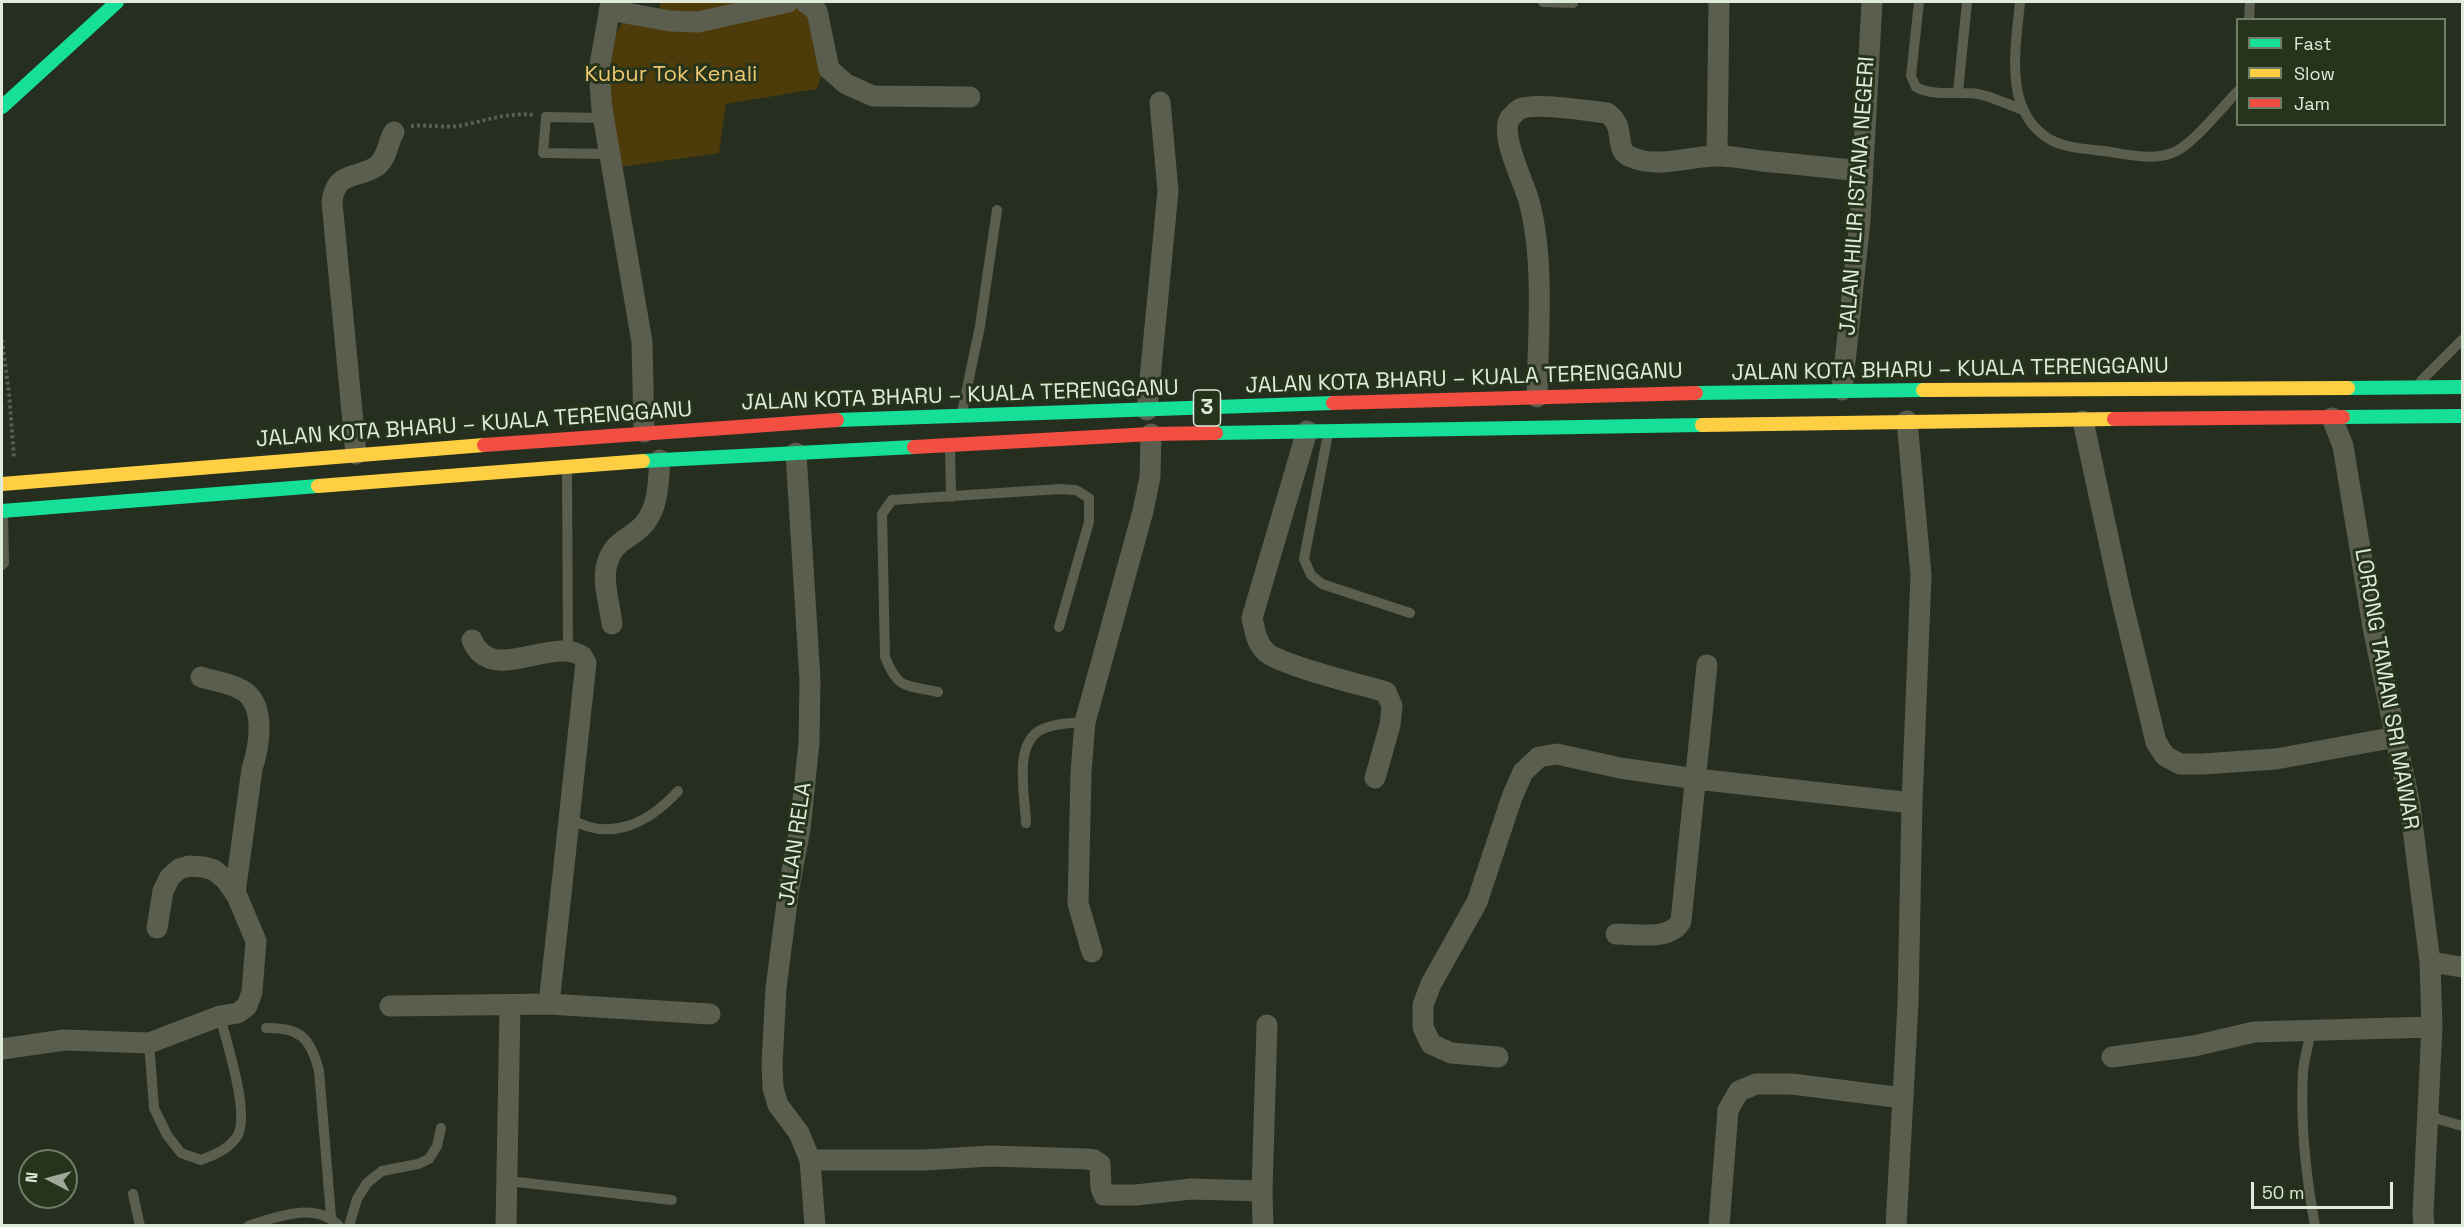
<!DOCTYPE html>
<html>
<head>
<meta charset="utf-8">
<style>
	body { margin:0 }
	#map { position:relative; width:2464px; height:1227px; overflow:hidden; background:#262e20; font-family:"Space Grotesk",sans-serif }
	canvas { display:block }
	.frame { position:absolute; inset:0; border:3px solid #e0eada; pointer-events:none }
	.legend { position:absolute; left:2236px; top:18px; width:210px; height:108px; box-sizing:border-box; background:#25341a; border:2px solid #707d67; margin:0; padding:8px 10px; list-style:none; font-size:18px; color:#e0eada }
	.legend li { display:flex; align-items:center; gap:12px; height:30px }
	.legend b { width:30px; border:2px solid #707d67 }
	.north { position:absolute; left:18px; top:1149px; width:60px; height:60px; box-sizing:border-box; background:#25341a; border:2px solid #707d67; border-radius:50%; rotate:276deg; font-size:16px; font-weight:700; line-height:24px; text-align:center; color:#e0eada }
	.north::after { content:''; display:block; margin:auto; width:21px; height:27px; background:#9fa899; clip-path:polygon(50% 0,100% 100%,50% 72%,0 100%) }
	.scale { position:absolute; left:2251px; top:1182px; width:142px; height:27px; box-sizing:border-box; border:3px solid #e0eada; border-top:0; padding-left:8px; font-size:18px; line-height:21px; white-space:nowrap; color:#e0eada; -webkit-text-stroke:4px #25341a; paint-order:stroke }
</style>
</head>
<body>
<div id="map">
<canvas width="2464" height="1227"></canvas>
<div class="frame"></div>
<ul class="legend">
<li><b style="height:8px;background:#16e098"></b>Fast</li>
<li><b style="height:8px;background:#ffcf43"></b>Slow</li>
<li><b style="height:8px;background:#f24e42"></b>Jam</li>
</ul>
<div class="north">N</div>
<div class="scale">50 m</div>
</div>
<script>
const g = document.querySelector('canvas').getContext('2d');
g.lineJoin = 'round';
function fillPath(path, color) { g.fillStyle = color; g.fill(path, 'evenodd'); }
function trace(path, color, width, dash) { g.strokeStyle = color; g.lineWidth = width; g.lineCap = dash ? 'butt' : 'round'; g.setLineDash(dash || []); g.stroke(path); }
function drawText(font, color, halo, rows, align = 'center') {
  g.font = font + ' "Space Grotesk",sans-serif'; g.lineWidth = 6; g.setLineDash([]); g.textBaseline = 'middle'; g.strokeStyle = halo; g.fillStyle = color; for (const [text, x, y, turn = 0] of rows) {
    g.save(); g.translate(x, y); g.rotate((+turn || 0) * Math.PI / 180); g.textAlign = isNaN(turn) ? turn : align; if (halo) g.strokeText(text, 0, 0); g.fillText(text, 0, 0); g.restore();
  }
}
fillPath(new Path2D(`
	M660 2H807L821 76 817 89 726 104 719 153 620 167C613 120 594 62 624 20L660 14Z`), '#4d3b0a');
trace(new Path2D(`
	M411 126C428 124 447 129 464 125 488 120 509 112 534 115
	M2 340 9 393 14 458`), '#5b5d50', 4, [3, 3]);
trace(new Path2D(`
	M1543 2 1573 3
	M1919 2 1911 76 1916 87C1935 97 1957 91 1978 94 1993 97 2009 105 2023 110
	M2020 2C2016 47 2002 112 2051 140 2066 148 2086 149 2104 151 2125 154 2151 161 2172 153 2191 147 2222 107 2238 91
	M2249 20 2250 2
	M1958 92 1967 2
	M604 118 546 117 543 153 610 154
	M2421 381 2462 340
	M962 412 980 326 997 210
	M1328 434 1304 559 1311 575 1322 584 1410 613
	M950 448 951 497
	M567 472 568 651
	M2 565 4 563 3 514
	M938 692C906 685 898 690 885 657L882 514 892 500 1060 489 1076 490 1089 498V522L1059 627
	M569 818C610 843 649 823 678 791
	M1026 823C1025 793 1011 737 1048 727 1060 723 1073 723 1085 722
	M266 1028C301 1027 311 1039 319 1071L331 1216
	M2311 1030C2309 1044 2304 1058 2303 1072 2300 1123 2306 1176 2315 1226
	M149 1043 154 1108 167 1135 181 1153 201 1160C214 1155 227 1150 236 1138 252 1118 226 1041 220 1016
	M2428 1111 2438 1119 2462 1126
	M509 1181 672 1200
	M133 1194 140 1226
	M248 1226C277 1217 315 1201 339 1226
	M349 1226 357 1199 367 1183 382 1171 418 1164 429 1159 437 1146 441 1128`), '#5b5d4e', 10);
trace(new Path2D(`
	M611 2 599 70 602 109 642 342 644 432
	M805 2 817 11 829 69 846 84 873 96 970 97
	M609 10 670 21 698 22 788 2
	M1717 156 1719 2
	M1842 390 1860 221 1872 2
	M1537 397C1538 334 1545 261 1529 201 1524 182 1499 135 1510 118 1512 116 1517 110 1520 109 1534 102 1589 111 1607 113 1628 127 1612 150 1631 157 1658 169 1689 156 1717 156 1732 156 1747 159 1762 161 1796 164 1829 168 1862 171
	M1147 410 1168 191 1160 102
	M2332 418 2343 446 2373 627 2410 806 2430 962 2432 1027 2423 1213 2424 1226
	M2083 421 2121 597 2156 742 2165 756 2180 764H2202L2276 759 2396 737
	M1307 431 1252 618C1255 630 1256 643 1266 652 1280 665 1362 685 1386 692L1392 706 1390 725 1375 778
	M796 453 810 680 809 743 800 829 789 887 776 988 772 1065 773 1088 778 1105 799 1133 810 1160 815 1226
	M356 454 332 202C336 170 356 180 377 166 388 157 387 143 394 132
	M612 624C610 606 603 585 606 568 612 539 630 541 645 523 659 505 658 482 660 460
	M472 640C491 686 551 636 582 656L586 663 549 1004
	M201 677C214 681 230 683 242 690 267 704 259 748 252 769L235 893
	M1616 934C1635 934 1671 941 1681 921L1707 665
	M1092 952 1078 903 1081 773 1085 722 1143 511 1150 477 1151 434
	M2430 962 2462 967
	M390 1006 549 1004 710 1014
	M2 1049 64 1040 149 1043 220 1016 238 1013 247 1006 252 992 256 941 237 896 226 880 214 870 203 867 189 866 179 869 170 877 163 891 157 928
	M1498 1057 1451 1053 1431 1044 1423 1027V1005L1431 984 1477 902 1512 797 1523 772 1539 757 1557 754 1620 768 1696 779 1912 803
	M2112 1057 2194 1046 2254 1032 2432 1027
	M810 1160H924L991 1156 1086 1159 1094 1160 1100 1164 1101 1188 1104 1195H1136L1191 1189 1262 1191
	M506 1226 510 1005
	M1263 1226 1262 1191 1267 1025
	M1719 1226 1728 1110 1739 1091 1756 1084H1792L1903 1098
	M1896 1226 1908 1004 1912 803 1921 575 1907 421`), '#5b5d4e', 21);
trace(new Path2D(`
	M2 107 117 2
	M2348 388 2462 387
	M1696 393 1923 390
	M2343 417 2462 416
	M837 420 1333 403
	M1216 433 1702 425
	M643 461 914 447
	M2 511 318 486`), '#16e098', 14);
trace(new Path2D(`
	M1923 390 2348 388
	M1702 425 2114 419
	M2 484 484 445
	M318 486 643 461`), '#ffcf43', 14);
trace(new Path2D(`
	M1333 403 1696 393
	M2114 419 2343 417
	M484 445 837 420
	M914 447 1151 434 1216 433`), '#f24e42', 14);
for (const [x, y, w] of [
	[1207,408,27]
]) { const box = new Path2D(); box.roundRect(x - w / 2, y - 18, w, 36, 4.5); g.fillStyle = '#25341a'; g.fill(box); trace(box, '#e0eada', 1.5); }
drawText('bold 21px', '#e0eada', null, [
	["3",1207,408]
]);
drawText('22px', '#f0c770', '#25341a', [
	["Kubur Tok Kenali",671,75]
]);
drawText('22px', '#e0eada', '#25341a', [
	["JALAN HILIR ISTANA NEGERI",1858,196,-86],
	["JALAN KOTA BHARU – KUALA TERENGGANU",1950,370,-1],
	["JALAN KOTA BHARU – KUALA TERENGGANU",1464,379,-2],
	["JALAN KOTA BHARU – KUALA TERENGGANU",960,396,-2],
	["JALAN KOTA BHARU – KUALA TERENGGANU",474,425,-4],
	["LORONG TAMAN SRI MAWAR",2386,689,80],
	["JALAN RELA",796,844,-82]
]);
</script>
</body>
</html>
